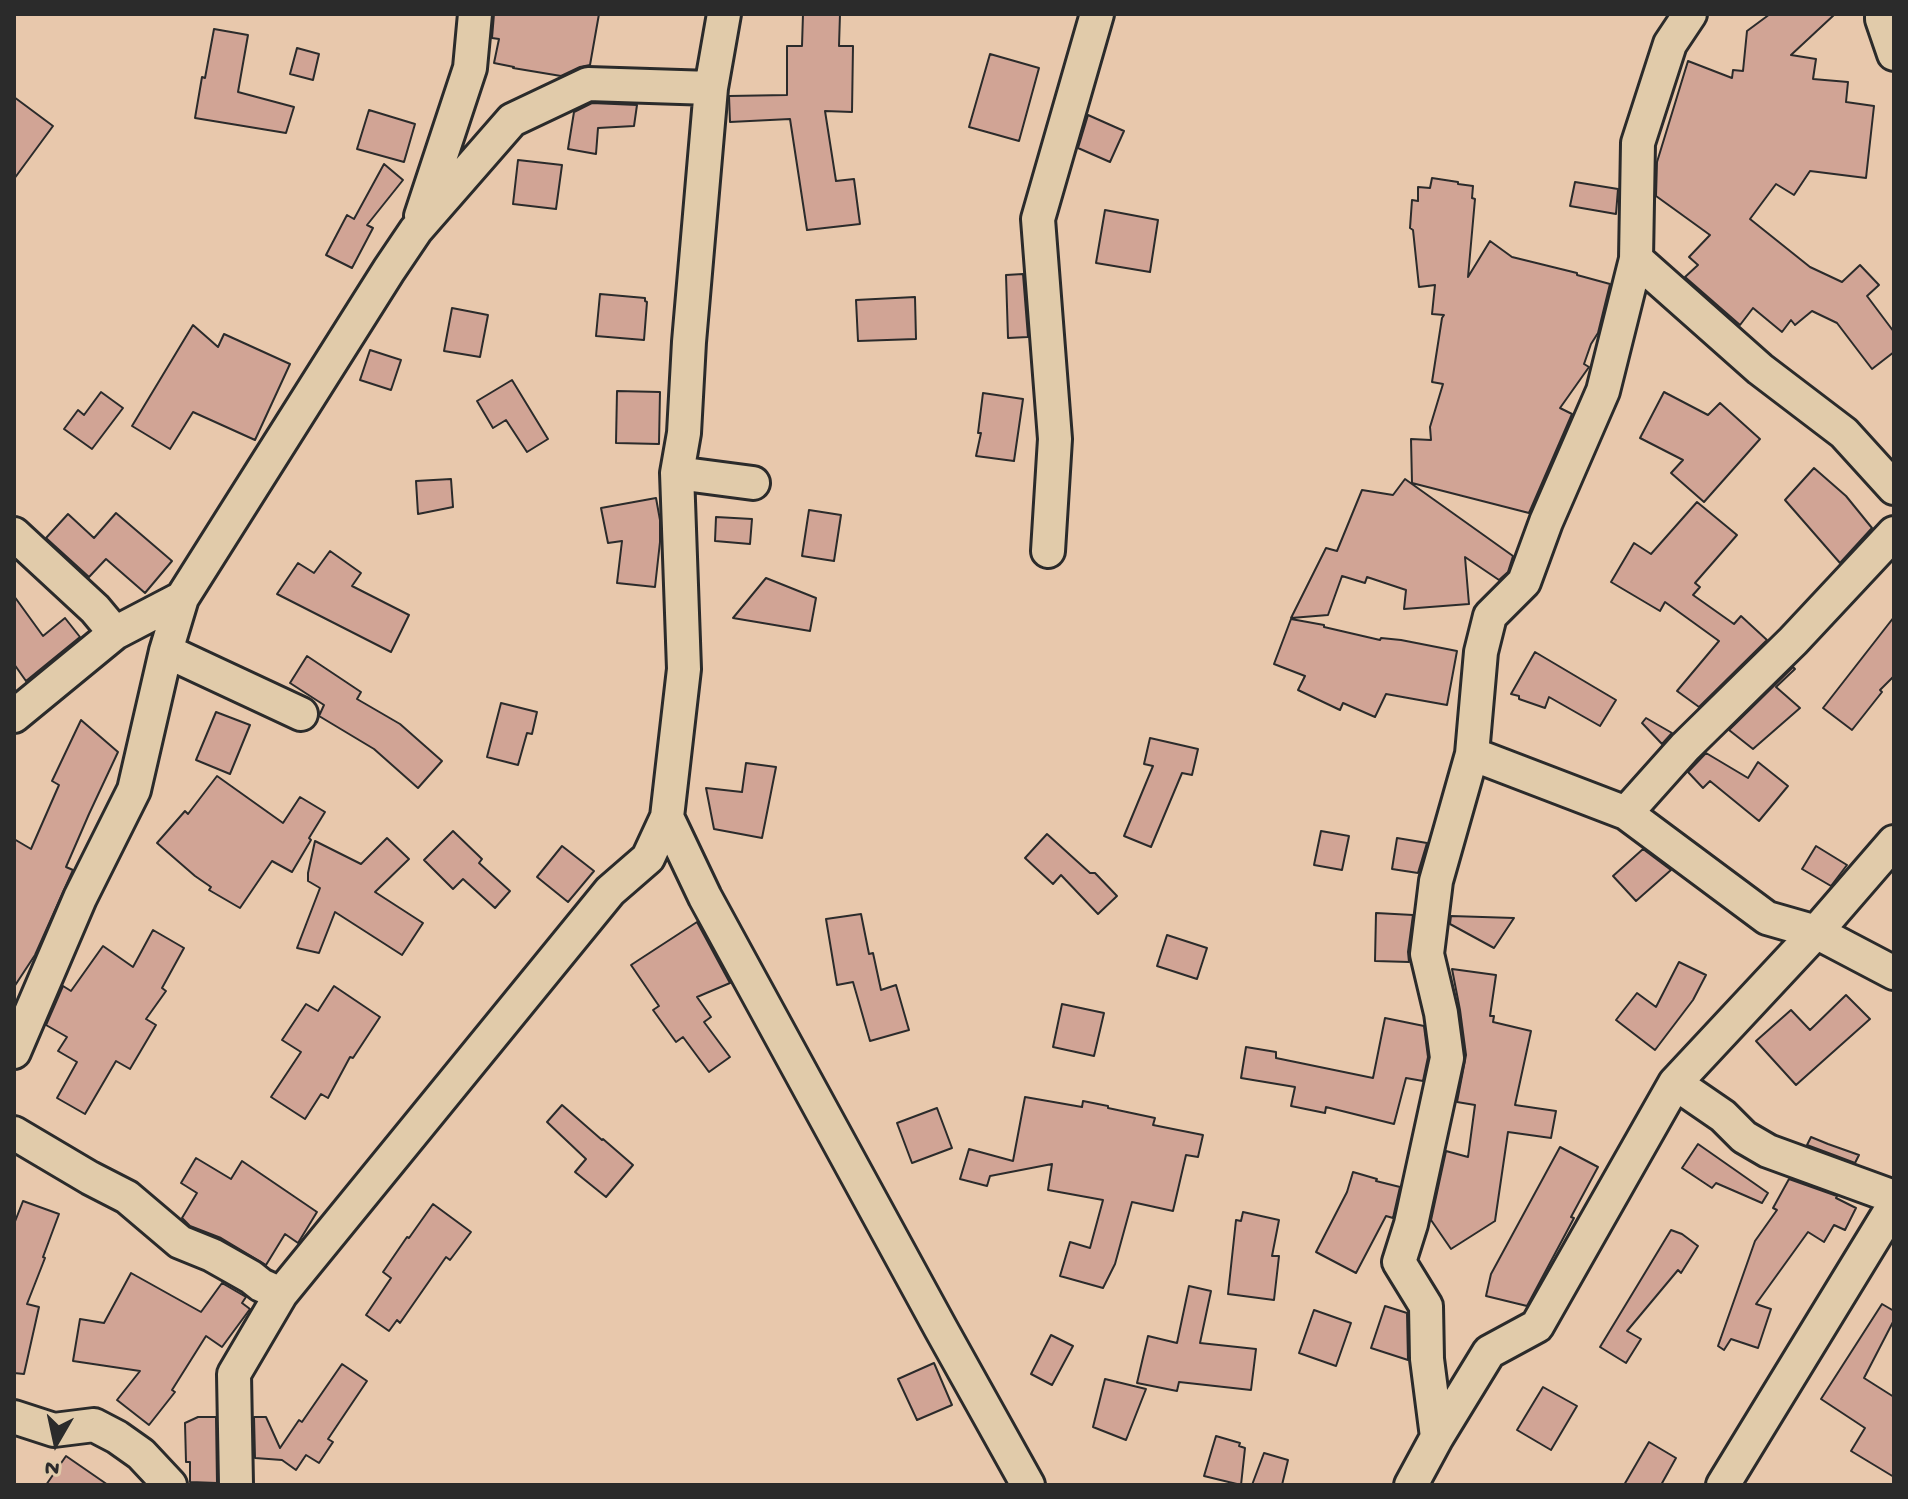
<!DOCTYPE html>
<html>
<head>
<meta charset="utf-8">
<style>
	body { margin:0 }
	#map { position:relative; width:1908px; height:1499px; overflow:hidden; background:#e8c8ac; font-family:"Gochi Hand",sans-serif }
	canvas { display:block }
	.frame { position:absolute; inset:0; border:16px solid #2b2b2b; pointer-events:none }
	.north { position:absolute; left:16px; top:1403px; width:80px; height:80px; -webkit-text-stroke:6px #e1cbaa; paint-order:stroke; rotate:189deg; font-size:22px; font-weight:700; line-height:32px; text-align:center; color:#2b2b2b }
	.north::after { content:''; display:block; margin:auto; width:28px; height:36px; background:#2b2b2b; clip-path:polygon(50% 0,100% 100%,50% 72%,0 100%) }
</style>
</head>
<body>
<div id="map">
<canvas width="1908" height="1499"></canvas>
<div class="frame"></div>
<div class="north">N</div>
</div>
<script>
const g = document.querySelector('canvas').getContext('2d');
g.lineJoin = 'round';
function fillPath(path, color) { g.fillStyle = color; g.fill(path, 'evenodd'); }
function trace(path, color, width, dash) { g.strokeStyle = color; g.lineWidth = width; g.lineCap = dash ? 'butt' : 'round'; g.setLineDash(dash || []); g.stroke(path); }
const building = new Path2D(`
	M494 14H599L590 65 580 67 561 76 513 68 514 67 494 63 499 39 492 38Z
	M803 14H840L839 46H853L852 112 825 111 836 181 854 179 860 224 807 230 790 119 730 122 729 96 787 95V46H802Z
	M1770 14H1835L1791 55 1816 59 1813 79 1848 82 1846 102 1874 106 1866 178 1810 171 1794 195 1776 184 1750 219 1810 267 1842 282 1860 265 1879 285 1867 296 1894 332V352L1872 369 1837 323 1812 311 1795 325 1791 320 1782 332 1753 308 1740 325 1685 277 1698 265 1689 257 1710 235 1656 196 1657 162 1688 61 1732 78 1733 70 1743 71 1747 31Z
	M214 29 248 35 238 92 294 107 286 133 195 118 202 77 205 78Z
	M297 48 319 54 313 80 290 74Z
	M990 54 1039 68 1019 141 969 127Z
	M14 97 53 126 14 179Z
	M592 103 637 105 634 126 598 128 596 154 568 149 574 112Z
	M369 110 415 124 404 162 357 149Z
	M1088 115 1124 131 1110 162 1078 148Z
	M518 160 562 165 556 209 513 204Z
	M384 164 403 180 367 225 373 228 352 268 326 255 347 215 354 219Z
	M1432 178 1458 182V184L1473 186 1472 198 1475 199 1468 277 1490 241 1512 257 1577 273V275L1610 284 1598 333 1591 344 1584 364 1589 367 1560 408 1572 414 1529 513 1412 483 1411 439 1431 440 1430 427 1443 384 1432 382 1442 318 1444 315 1432 314 1435 285 1419 287 1413 230 1410 228 1412 200 1418 201V187L1430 188Z
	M1575 182 1618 189 1616 214 1570 206Z
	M1105 210 1158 220 1150 272 1096 263Z
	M1023 274 1028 337 1008 338 1006 275Z
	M600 294 645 298V301L647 302 644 340 596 336Z
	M915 297 916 339 858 341 856 300Z
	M452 308 488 315 480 357 444 351Z
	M193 325 218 347 224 334 290 364 255 440 193 412 170 449 132 426Z
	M370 350 401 360 391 390 360 380Z
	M512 380 548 439 527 452 506 420 493 428 477 401Z
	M617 391 660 392 659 444 616 443Z
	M101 392 123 408 92 449 64 429 78 410 84 415Z
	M1664 392 1708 415 1720 403 1760 439 1704 502 1671 473 1683 460 1640 438Z
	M983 393 1023 399 1014 461 976 456 981 433H978Z
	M1814 468 1846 496 1872 528 1840 563 1785 500Z
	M451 479 453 507 418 514 416 481Z
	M1405 479 1513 556 1508 572 1499 580 1465 557 1469 604 1404 609 1406 590 1367 577 1365 583 1342 576 1328 615 1291 618 1326 548 1337 551 1362 490 1393 495Z
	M656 498 660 520V542L655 587 617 583 622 541 608 543 601 508Z
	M1697 502 1737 535 1695 583 1700 587 1693 595 1734 624 1741 616 1767 640 1699 707 1677 691 1719 641 1665 602 1660 611 1611 582 1634 543 1651 554Z
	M809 510 841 515 834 561 802 556Z
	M116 513 172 561 145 593 106 559 89 577 46 538 68 514 94 538Z
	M716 517 752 519 750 544 715 541Z
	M330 551 361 573 352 586 409 615 391 652 277 594 298 563 314 573Z
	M766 578 816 598 810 631 733 618Z
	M14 596 43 636 65 618 80 637 26 681 14 664Z
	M1894 617V676L1880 690 1882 692 1852 730 1823 708Z
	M1291 619 1324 625V627L1380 640 1381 638 1401 640 1457 651 1447 705 1386 694 1375 717 1343 703 1340 710 1298 690 1305 676 1274 664Z
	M1535 652 1616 700 1600 726 1549 697 1545 708 1519 699V696L1511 694Z
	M307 656 361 692 357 699 400 724 442 761 418 788 374 749 319 716 324 705 290 683Z
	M1793 667 1795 669 1776 687 1800 708 1753 749 1729 730Z
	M501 703 537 712 532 734 527 733 518 765 487 757Z
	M216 712 250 725 230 774 196 760Z
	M1646 718 1672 733 1662 744 1642 723Z
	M81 720 118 752 89 814 66 867 73 870 35 955 14 987V839L31 849 59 785 52 781Z
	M1150 738 1198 749 1192 775 1182 773 1151 847 1124 836 1153 766 1144 764Z
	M1706 753 1748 778 1758 762 1788 786 1759 821 1710 781 1703 788 1688 772Z
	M746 763 776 767 762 838 714 829 706 788 742 792Z
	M217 776 283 823 300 797 325 812 309 838 311 840 292 872 272 861 240 908 209 890 211 887 195 876 157 843 185 811 188 814Z
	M453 831 482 859 479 863 510 891 495 908 463 879 453 889 424 860Z
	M1321 831 1349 836 1342 870 1314 865Z
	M1047 834 1090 873H1095L1117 896 1098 914 1061 875 1053 884 1025 858Z
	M387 838 409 859 375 892 423 923 402 955 335 912 319 953 297 948 320 888 308 881V873L315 841 361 864Z
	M1397 838 1427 843 1418 873 1392 869Z
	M562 846 594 871 568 902 537 877Z
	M1816 846 1847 865 1831 886 1802 869Z
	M1643 849 1671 870 1636 901 1613 876Z
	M1376 913 1413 915 1408 952 1409 962 1375 961Z
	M861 914 869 954 873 953 881 990 896 985 909 1030 870 1041 853 982 837 985 826 919Z
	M1451 916 1514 918 1494 948 1450 924Z
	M697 922 730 983 697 997 711 1017 704 1022 730 1057 709 1072 683 1037 676 1042 653 1010 659 1006 631 965Z
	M153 930 184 948 162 988 166 991 146 1019 156 1025 130 1069 116 1061 85 1114 57 1098 77 1062 58 1051 67 1037 46 1025 63 986 71 991 103 946 133 967Z
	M1167 935 1207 948 1197 979 1157 966Z
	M1679 962 1706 975 1693 1000 1655 1050 1616 1020 1637 993 1656 1007Z
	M1452 969 1496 975 1490 1016H1494L1493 1022 1531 1031 1515 1105 1556 1111 1551 1138 1508 1132 1495 1221 1451 1249 1431 1220 1446 1151 1468 1157 1475 1105 1457 1102 1466 1055 1460 1010Z
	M334 986 380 1017 353 1058 350 1057 328 1098 321 1094 305 1119 271 1097 301 1052 282 1040 306 1004 318 1011Z
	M1846 995 1870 1019 1796 1085 1756 1041 1791 1010 1810 1030Z
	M1062 1004 1104 1013 1094 1056 1053 1047Z
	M1385 1018 1424 1026 1428 1057 1423 1081 1406 1078 1394 1124 1326 1107 1325 1113 1291 1106 1295 1087 1241 1078 1246 1047 1276 1052V1058L1373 1078Z
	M1025 1097 1082 1107 1083 1101 1108 1106V1108L1155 1118 1153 1125 1203 1135 1198 1157 1186 1155 1173 1211 1132 1202 1115 1264 1103 1288 1060 1276 1070 1242 1090 1248 1103 1200 1048 1190 1052 1164 990 1176 987 1186 960 1179 969 1149 1013 1161Z
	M562 1105 602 1140 603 1139 633 1165 606 1197 575 1172 586 1159 547 1122Z
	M937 1108 952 1148 912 1163 897 1123Z
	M1811 1137 1828 1144 1859 1155 1855 1163 1807 1145Z
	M1698 1144 1768 1193 1762 1203 1716 1183 1712 1188 1682 1168Z
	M1560 1147 1598 1167 1571 1217 1574 1218 1527 1306 1486 1296 1491 1274Z
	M196 1158 231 1179 242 1161 317 1212 298 1243 285 1234 266 1265 221 1238 190 1226 182 1218 197 1193 181 1183Z
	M1353 1172 1377 1179 1376 1181 1400 1187 1393 1218 1386 1216 1356 1273 1316 1252 1347 1192Z
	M1789 1179 1837 1196 1836 1198 1856 1208 1845 1230 1834 1225 1824 1242 1808 1232 1756 1304 1771 1309 1758 1348 1731 1339 1724 1350 1718 1346 1755 1241 1777 1210 1773 1208Z
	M23 1201 59 1214 43 1257 45 1258 27 1304 39 1307 24 1374 14 1373V1224Z
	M433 1204 471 1232 450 1260 446 1257 400 1323 397 1320 389 1331 366 1315 391 1278 383 1272 407 1237 409 1238Z
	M1243 1212 1279 1220 1272 1256H1279L1274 1300 1228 1294 1236 1220 1241 1221Z
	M1671 1230 1682 1234 1698 1246 1681 1273 1678 1270 1627 1331 1641 1339 1626 1363 1600 1347Z
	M131 1273 201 1312 222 1283 246 1297 242 1303 250 1309 222 1347 206 1336 172 1390 175 1392 149 1425 117 1400 140 1371 73 1361 80 1319 104 1323Z
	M1189 1286 1211 1291 1200 1343 1256 1349 1251 1390 1179 1382 1177 1391 1137 1383 1148 1336 1177 1343Z
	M1882 1304 1894 1311V1320L1864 1378 1894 1397V1477L1851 1451 1865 1428 1821 1399Z
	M1385 1306 1407 1313 1408 1360 1371 1348Z
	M1314 1310 1351 1323 1336 1366 1299 1353Z
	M1051 1335 1073 1346 1052 1385 1031 1374Z
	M934 1363 952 1405 917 1420 898 1379Z
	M342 1364 367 1381 328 1439 333 1442 319 1463 306 1455 296 1470 282 1460 255 1458 254 1417H266L280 1448 299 1420 302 1422Z
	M1105 1379 1146 1389 1126 1440 1093 1427Z
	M1543 1387 1577 1406 1551 1450 1517 1430Z
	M198 1417H216L217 1483 190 1482V1462H186L185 1423Z
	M1216 1436 1240 1443 1239 1446 1245 1448 1241 1485 1204 1476Z
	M1649 1442 1676 1458 1661 1485H1624Z
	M1264 1453 1288 1460 1282 1485H1252Z
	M66 1456 108 1485H46Z`);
fillPath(building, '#d1a495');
trace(building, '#2b2b2b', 2);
const street = new Path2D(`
	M724 14 711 88 689 342 684 433 677 473 684 669 667 817 705 897 941 1329 1028 1485
	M1882 14V19L1894 54
	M421 216 470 68 475 14
	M1636 259 1760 369 1844 433 1894 488
	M677 473 753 483
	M14 534 95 609 115 633
	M1048 551 1055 439 1038 219 1097 14
	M166 651 301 714
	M14 716 115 633 182 598
	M1472 754 1626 813 1767 918 1816 932 1894 973
	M1626 813 1685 747 1793 641 1894 533
	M14 1052 80 898 134 790 166 651 182 598 389 270 416 230 512 120 588 84 711 88
	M1675 1083 1723 1116 1744 1137 1768 1151 1894 1197
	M14 1133 90 1178 127 1197 180 1242 212 1255 251 1277 261 1285 281 1294
	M14 1417 54 1430 94 1425 117 1437 141 1454 170 1485
	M1437 1437 1427 1359 1426 1306 1399 1262 1411 1224 1447 1058 1441 1013 1427 954 1436 881 1472 754 1481 652 1490 616 1524 582 1546 522 1603 391 1636 259 1638 143 1670 44 1690 14
	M236 1485 234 1374 281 1294 610 891 648 858 667 817
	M1411 1485 1437 1437 1489 1352 1537 1326 1675 1083 1816 932 1894 842
	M1723 1485 1894 1205`);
trace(street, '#2b2b2b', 38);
trace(street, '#e1cbaa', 32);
</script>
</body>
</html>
